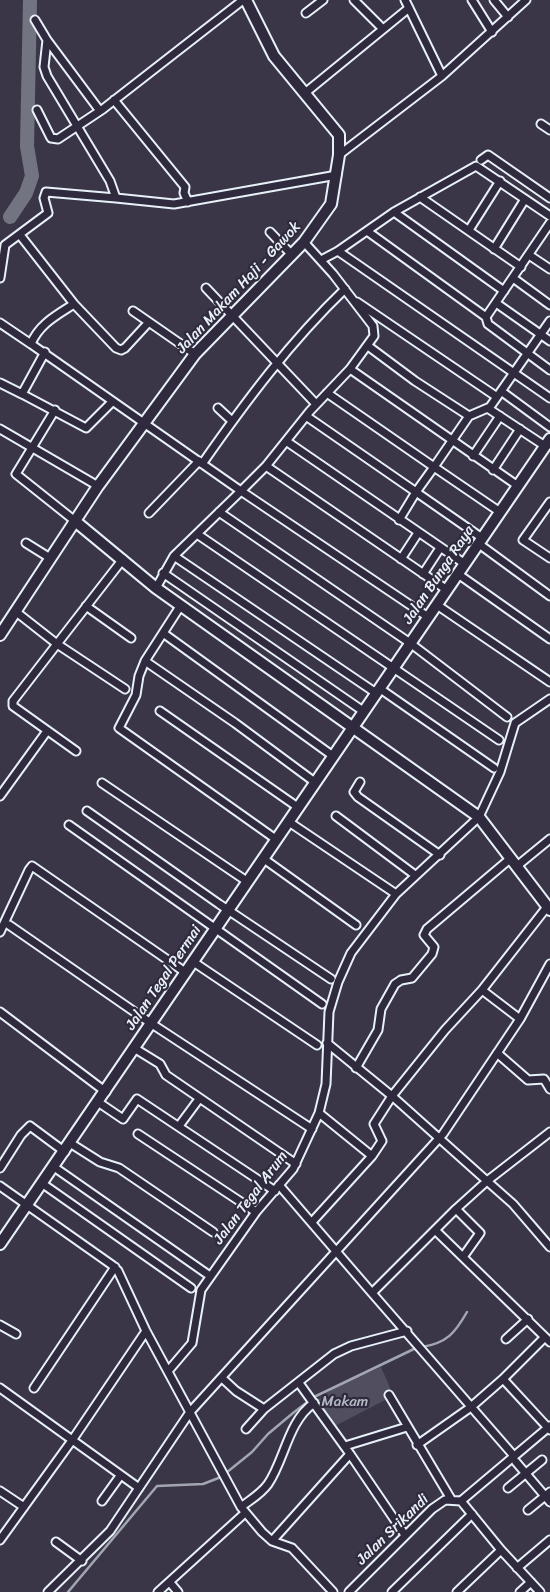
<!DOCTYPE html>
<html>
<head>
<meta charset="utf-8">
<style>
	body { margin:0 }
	canvas { display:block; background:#3a3648 }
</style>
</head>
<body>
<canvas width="550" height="1592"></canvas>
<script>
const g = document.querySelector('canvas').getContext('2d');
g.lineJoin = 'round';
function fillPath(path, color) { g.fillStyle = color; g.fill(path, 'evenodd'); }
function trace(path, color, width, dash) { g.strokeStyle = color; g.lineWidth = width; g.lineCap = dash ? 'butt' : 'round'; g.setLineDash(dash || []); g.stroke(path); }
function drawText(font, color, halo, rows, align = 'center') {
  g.font = font + ' Sriracha,sans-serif'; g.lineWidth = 4.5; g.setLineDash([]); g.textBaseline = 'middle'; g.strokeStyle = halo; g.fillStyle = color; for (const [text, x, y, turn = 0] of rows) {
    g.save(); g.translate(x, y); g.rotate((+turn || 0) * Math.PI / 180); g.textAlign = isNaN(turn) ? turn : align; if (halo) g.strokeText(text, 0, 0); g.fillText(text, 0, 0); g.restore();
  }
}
fillPath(new Path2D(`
	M381 1367 391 1390 386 1394 387 1399 335 1426 317 1400 336 1387Z`), '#504e5f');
trace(new Path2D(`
	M422 1347C447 1343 455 1333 467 1312
	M68 1592 157 1486 203 1484 221 1477 252 1452 268 1434 293 1413 314 1397 416 1348`), '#a2a6b1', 2.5);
trace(new Path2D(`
	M10 217 26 193 32 176 27 146 30 0`), '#737482', 14);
const street = new Path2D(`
	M354 0 382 28
	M472 0 492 32
	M494 0 508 17
	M306 13 323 0
	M47 40 100 111
	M442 76 526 0
	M305 93 409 8
	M114 100 185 187 184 193 188 202
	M37 110 51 138 58 139 103 109 243 0
	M541 124 550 130
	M339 155 442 76 405 0
	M481 160 488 155 550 198
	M420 197 521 267
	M116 198 174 204 337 175
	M394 212 504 291
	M469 230 500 181
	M367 231 486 317 488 324 550 370
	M270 232 292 255
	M20 235 74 304 116 348 121 350 125 348 149 322
	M304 242 333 274 373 326 374 336 350 369 310 411 266 466 447 590
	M494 249 525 199
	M338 251 550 398
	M529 255 550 269
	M321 260 338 251 394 212 476 166 550 216
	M0 278 5 245 48 213 44 198 46 192 116 198 110 181 47 76 44 67 47 40 35 20
	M513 278 550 305
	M206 288 316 404
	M357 302 497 397
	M496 303 550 341
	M133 311 195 354
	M486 317 550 223
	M0 323 31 344C39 324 57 315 74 304
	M31 344 241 491 174 556 156 588
	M368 346 415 381 469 416
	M45 352 22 394 86 428 112 402
	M350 369 518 486
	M0 383 22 394
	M501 391 550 427
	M218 408 232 421
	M489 409 545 446
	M55 410 16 474 75 521
	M306 416 416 492 434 467 327 393
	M0 429 98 486
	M286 441 465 564
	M473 456 500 416
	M202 464C246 401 290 342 345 289
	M266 466 241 491 428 617
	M493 470 520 429
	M550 502 523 540 550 558
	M219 512 410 643 507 717
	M500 512 434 467 469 416 490 407 550 321
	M149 513 199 461
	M399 520 416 492 482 538
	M197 534 499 740
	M26 543 50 558
	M479 544 550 596
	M174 556 376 693
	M123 559 57 644 125 689
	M401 559 418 533
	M163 573 363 711
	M423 574 440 548
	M458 574 550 639
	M181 605 145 661 139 676 136 695 119 728 277 840
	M437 605 550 682
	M86 606 131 638
	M15 611 57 644 13 701V706L76 751
	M163 633 333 756
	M145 661 235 723 316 783
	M379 688 494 768
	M160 711 299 808
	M360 782 354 792 358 797 440 855
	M102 783 248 882
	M0 796 47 731
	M87 811 219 904 331 979
	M336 816 415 875
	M289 822 396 894
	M69 825 322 1004
	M264 859 356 925
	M517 866 550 839
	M9 925 152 1024 312 1129
	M0 932 29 870 32 866 185 972
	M192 961 317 1045
	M482 990 520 1019
	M0 1012 106 1092
	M327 1043 392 1096 445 1030 482 990 547 907
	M134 1048 160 1064 166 1075 296 1164
	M497 1053 528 1080 544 1079 550 1089
	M356 1068 378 1030 381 1009 395 984 401 980 412 978 432 954 434 947 424 935 427 929 511 858
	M98 1102 123 1119 137 1099 275 1191
	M179 1126 199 1099
	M138 1134 256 1212
	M70 1143 100 1162 119 1168 213 1232
	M372 1156 382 1141 374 1124 392 1096 487 1181 550 1132
	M54 1167 210 1276
	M0 1168 21 1135 30 1126 65 1152
	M43 1184 191 1288
	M279 1185 372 1293
	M0 1186 112 1265 118 1271 146 1331 241 1507 262 1532 272 1541 292 1548 333 1592
	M456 1209 480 1233 463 1257
	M312 1222 372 1156 319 1113
	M435 1230 550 1342
	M0 1325 16 1334
	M506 1339 528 1319
	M169 1370 192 1343 201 1290 256 1212 293 1169 319 1113 326 1084 329 1012 338 982 351 953 396 894 479 817 500 772 515 723 550 699
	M222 1378 236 1391 264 1409
	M503 1379 550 1430
	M299 1383 350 1454
	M0 1388 139 1488
	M34 1388 115 1267
	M389 1395 451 1499
	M246 1429 264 1409 334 1354 351 1346 407 1331
	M417 1445 471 1407 503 1379 545 1337
	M345 1446 407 1427
	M514 1456 372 1293 456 1209 487 1181 513 1204 550 1247
	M516 1462 550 1502
	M508 1488 542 1460
	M0 1491 24 1507
	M102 1501 120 1476
	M241 1507C250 1500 261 1494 268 1484 285 1459 288 1421 314 1403
	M528 1510 550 1492
	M0 1540 73 1439 146 1331
	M272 1541 350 1454 405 1535
	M56 1542 82 1561
	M517 1568 550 1540
	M172 1585 178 1592
	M48 1592 110 1531 190 1412 443 1134 520 1019 550 964
	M158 1592 245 1513
	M349 1592 432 1509 445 1500 461 1501
	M392 1592 472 1514
	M457 1592 501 1550
	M520 1592 531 1582
	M540 1592 501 1550 461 1501 550 1426`);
const secondary = new Path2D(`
	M75 521 156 588 479 817 550 910
	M0 635 98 486 195 354 304 242 331 204 339 155V135L274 56 246 0
	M0 1244 550 439`);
trace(street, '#e8f1f8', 11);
trace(secondary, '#e8f1f8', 14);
trace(street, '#2f2a3d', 7);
trace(secondary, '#2f2a3d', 10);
drawText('15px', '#e8f1f8', '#2f2a3d', [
	["Jalan Makam Haji - Gawok",239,288,-47],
	["Jalan Bunga Raya",439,575,-56],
	["Jalan Tegal Permai",164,978,-56],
	["Jalan Tegal Arum",251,1198,-53],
	["Jalan Srikandi",393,1530,-44]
]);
drawText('15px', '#b3b8c2', '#2f2a3d', [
	["Makam",345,1402]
]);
</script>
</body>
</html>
